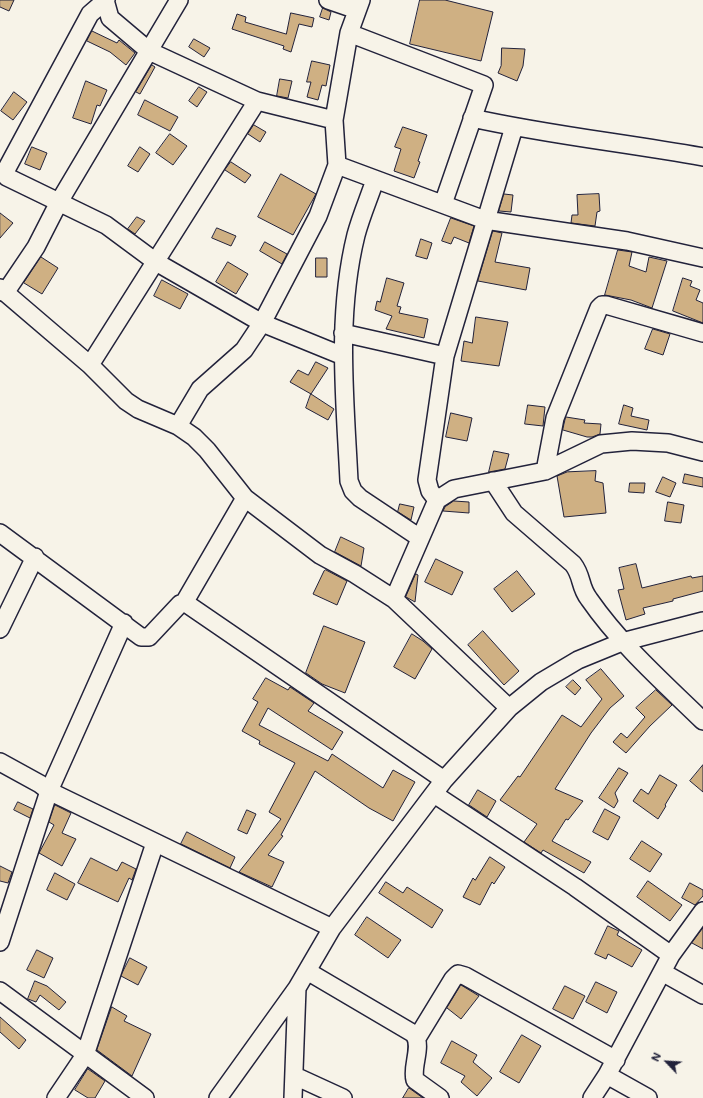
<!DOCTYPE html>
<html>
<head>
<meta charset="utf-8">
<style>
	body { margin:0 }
	#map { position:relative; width:703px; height:1098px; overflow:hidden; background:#f7f3e8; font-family:Mali,sans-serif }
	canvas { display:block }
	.north { position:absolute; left:647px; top:1042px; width:40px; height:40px; -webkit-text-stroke:3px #f7f3e8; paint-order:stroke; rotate:295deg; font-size:11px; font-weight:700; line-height:16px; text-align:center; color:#22223b }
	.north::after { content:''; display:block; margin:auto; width:14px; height:18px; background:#22223b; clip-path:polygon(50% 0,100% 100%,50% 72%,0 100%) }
</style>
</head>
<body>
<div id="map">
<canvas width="703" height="1098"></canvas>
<div class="north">N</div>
</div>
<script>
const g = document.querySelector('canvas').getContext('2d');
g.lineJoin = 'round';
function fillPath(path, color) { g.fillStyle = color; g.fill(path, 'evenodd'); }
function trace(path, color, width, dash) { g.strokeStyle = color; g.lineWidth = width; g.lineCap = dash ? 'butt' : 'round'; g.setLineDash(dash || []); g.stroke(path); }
const building = new Path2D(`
	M0 0H14L9 11 0 7Z
	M420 0H445L493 12 481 61 410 44Z
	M323 8 331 12 329 20 320 17Z
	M291 13 314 18 312 27 299 24 291 52 283 49 284 46 232 29 237 14 246 17 245 22 286 34Z
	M92 31 117 43 119 40 135 53 126 65 110 52 87 41Z
	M194 39 210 48 204 57 189 47Z
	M502 48 525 49 523 66 517 81 498 73 501 66Z
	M312 61 330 65 326 86 322 85 318 100 307 97 311 82H307Z
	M152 65 155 67 140 94 136 92Z
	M280 79 292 81 288 98 277 96Z
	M86 81 107 90 100 106 97 105 91 124 73 118Z
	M199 87 207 92 197 107 189 101Z
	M14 92 27 102 13 120 1 111Z
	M145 100 178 117 170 131 138 115Z
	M254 125 266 132 260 142 248 134Z
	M403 127 427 135 418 161 420 162 414 178 394 171 401 149 395 147Z
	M170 134 187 146 173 165 156 153Z
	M32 147 47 153 40 170 25 164Z
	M140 147 150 154 138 172 128 166Z
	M231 162 251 175 245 183 225 170Z
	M281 174 316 194 293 235 258 217Z
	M504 194 513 195 511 212 499 211Z
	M599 194 600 211 597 212 595 226 571 223 572 215H578L577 195Z
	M0 213 13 223 0 238Z
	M137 217 145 221 135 234 128 229Z
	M451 218 474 226 469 243 454 237 451 244 442 241Z
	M217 228 236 236 231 246 212 238Z
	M493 231 502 233 495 262 530 268 526 290 478 281Z
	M421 239 432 243 427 259 416 256Z
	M265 242 287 254 282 264 260 251Z
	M618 250 632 252 629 266 646 272 649 257 667 261 652 308 631 300 605 295Z
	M41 257 58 268 42 294 24 283Z
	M316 258H327V277H316Z
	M228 262 248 274 236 294 216 282Z
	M387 278 404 283 397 306 401 307 399 313 428 319 424 338 386 329 392 316 375 310 377 301 380 302Z
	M683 278 692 281 690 286 700 290 696 300 703 303V323L673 311Z
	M162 280 188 294 180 309 154 296Z
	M476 317 508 322 499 366 461 361 464 341 472 343Z
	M653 329 670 334 663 355 645 349Z
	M316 362 328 368 311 394 290 382 298 370 308 375Z
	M311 394 334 409 328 420 306 408Z
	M528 405 545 407 543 426 525 424Z
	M624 405 633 408 631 416 649 420 647 430 619 424Z
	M451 413 472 418 467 441 446 437Z
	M566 417 585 420 584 423 601 424 600 434 592 437H587L563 430Z
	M494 451 509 454 505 469 489 472Z
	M596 471 595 481 603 483 606 513 564 517 557 476 567 472Z
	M685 474 703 478V487L683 483Z
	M663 477 676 483 670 497 656 492Z
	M630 483H645L644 493 629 492Z
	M454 501 469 502V513L443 511 445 507Z
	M668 502 684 505 681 523 665 521Z
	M400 504 414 507 411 520 398 512Z
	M341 537 364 548 361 566 335 552Z
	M436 559 463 572 452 595 425 582Z
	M636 564 642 588 691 576 692 578 703 576V591L673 599V601L643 608 645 614 626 620 618 590 624 589 619 568Z
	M326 570 347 581 337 605 313 594 324 571Z
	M517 571 535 594 512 612 494 589Z
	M416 574 418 575 415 602 406 597Z
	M324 626 365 642 345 693 322 684 306 673Z
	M483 631 519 671 504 685 468 645Z
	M412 634 423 641 432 649 415 679 394 667Z
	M601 669 624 696 610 708 591 733 555 789 583 801 568 820 566 819 552 841 591 862 584 873 543 850 541 853 524 842 537 824 500 800 518 776 520 777 562 715 581 727 602 699 586 680Z
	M266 678 288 690 290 687 314 703 308 711 343 732 332 750 268 708 259 725 328 761 332 754 383 788 393 770 415 782 393 821 369 808 315 771 281 835 283 836 268 855 284 862 272 887 239 872 281 819 269 812 295 763 259 744 260 741 242 731 258 702 253 699Z
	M573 680 581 688 575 695 566 687Z
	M656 690 672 705 650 726 626 753 613 742 621 733 627 738 645 717 636 708Z
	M703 765V792L690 781Z
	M619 768 628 773 615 793 618 801 614 808 599 798Z
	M660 775 677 785 665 805 666 806 658 819 633 801 641 789 648 794Z
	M478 790 496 801 487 817 469 805Z
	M18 802 33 809 30 818 14 810Z
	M55 805 71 813 62 833 76 839 62 866 39 853 54 825 49 822Z
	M605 809 620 817 608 840 593 832Z
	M247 810 256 814 247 834 238 830Z
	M187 832 235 857 230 868 181 844Z
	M642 841 662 854 650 872 630 859Z
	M490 857 505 867 494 884 492 882 480 905 463 897 473 878 475 880Z
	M91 858 117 871 122 862 136 869 132 880 129 878 118 902 78 883Z
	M0 866 12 872 8 883 0 881Z
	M55 873 75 884 67 900 47 890Z
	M648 881 682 905 670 921 637 897Z
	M386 882 403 893 407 887 443 910 432 928 379 893Z
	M690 883 703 890V896L695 905 682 898Z
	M367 917 401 940 388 958 355 935Z
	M608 926 619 931 617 935 642 950 632 967 608 954 606 959 595 954Z
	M703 928V949L692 943Z
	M37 950 53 958 44 978 27 970Z
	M130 958 147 967 138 985 121 976Z
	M35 981 47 986 66 1002 59 1010 40 995 36 1002 28 999Z
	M596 982 617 992 607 1013 586 1002Z
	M461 985 479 996 461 1019 447 1008Z
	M565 986 585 996 573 1019 553 1009Z
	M112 1007 127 1016 124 1021 151 1034 132 1076 97 1050Z
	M0 1017 26 1040 19 1049 0 1032Z
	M522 1035 541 1046 519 1083 500 1072Z
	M452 1041 477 1055 473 1062 492 1078 477 1096 461 1082 465 1076 441 1063Z
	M88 1069 105 1081 95 1098H88L75 1090Z
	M409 1088 423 1098H403Z`);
fillPath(building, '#cfb083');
trace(building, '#22223b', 1);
const minor = new Path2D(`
	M105 0 110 18 149 51 257 101 334 120
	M106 0 90 14 6 170 7 177 106 225 156 262 262 323 343 356
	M328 0 357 10
	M349 33 484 85 443 204
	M472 118C548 135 626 143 703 157
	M337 165 485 220 627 241 703 258
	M375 180C369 198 361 216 356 235 336 316 345 399 349 481L353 491 360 498 420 538
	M0 288 90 365 126 401 138 409 178 426 194 437 207 450 245 498 320 555 355 574 394 599 509 708
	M5 293 36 247 59 202 179 0
	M343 333 445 356
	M90 365 257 101
	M178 426 200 389 244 350 262 323 318 216 337 165 334 120 349 33 361 0
	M545 471 555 418 599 308 602 305H606L703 333
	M493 481 514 513 573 564C583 577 579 586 589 599 621 645 663 682 703 721
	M437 500 430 491 427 480 445 356 514 127
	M0 533 141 637H149L180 604 184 603 187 604 444 780
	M394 599 437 500 454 489 545 471 601 444 632 441 668 443 703 452
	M184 603 245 498
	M0 629 35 557
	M0 762 40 784 49 791 332 928
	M434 794 575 887 671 955
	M0 942 49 791 124 623
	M307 971 414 1034C423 1047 411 1066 415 1080L440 1098
	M662 972 703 995
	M0 991 145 1098
	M417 1038 453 979 458 974 465 976 616 1060
	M607 1075 648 1098
	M295 1076 343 1098
	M56 1098 85 1055 155 843
	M218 1098 297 988 332 928 444 780 509 708 541 682 578 660 622 642 703 621
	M293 1098 297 988
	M592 1098 607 1075 671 955 703 911`);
trace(minor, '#22223b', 20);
trace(minor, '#f7f3e8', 17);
</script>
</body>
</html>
